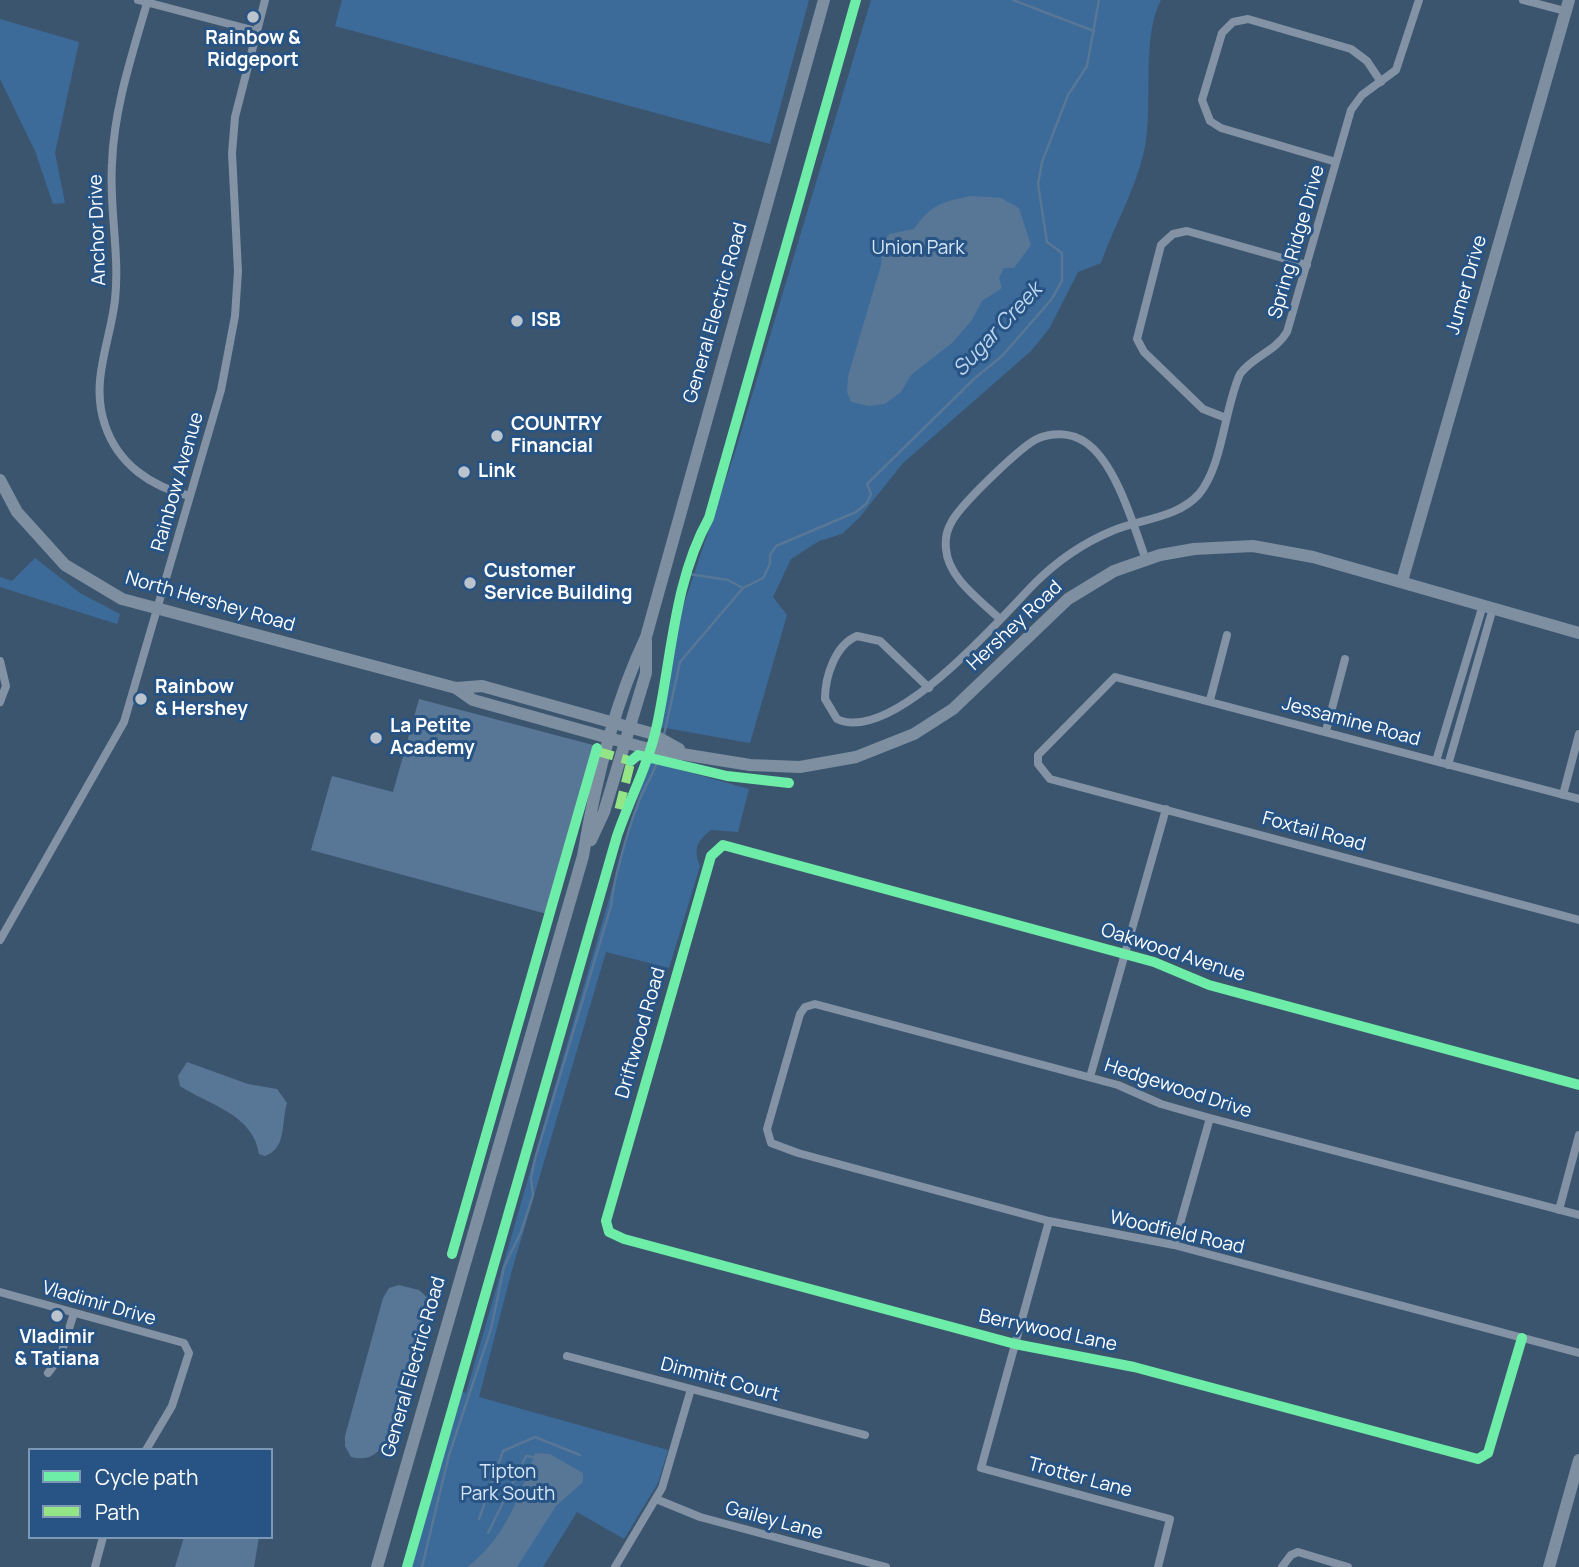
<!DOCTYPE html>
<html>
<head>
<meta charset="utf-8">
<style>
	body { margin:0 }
	#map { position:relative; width:1579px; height:1567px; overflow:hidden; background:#3c556f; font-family:Manrope,sans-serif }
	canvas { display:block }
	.legend { position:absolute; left:28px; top:1448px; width:245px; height:91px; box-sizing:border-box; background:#275484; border:2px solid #7d98b5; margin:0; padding:9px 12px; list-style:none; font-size:21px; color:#fff }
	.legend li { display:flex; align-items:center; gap:14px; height:35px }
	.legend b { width:35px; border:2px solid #7d98b5 }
</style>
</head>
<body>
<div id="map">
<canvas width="1579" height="1567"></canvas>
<ul class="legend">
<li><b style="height:9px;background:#6deda7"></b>Cycle path</li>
<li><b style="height:9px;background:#94e586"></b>Path</li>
</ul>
</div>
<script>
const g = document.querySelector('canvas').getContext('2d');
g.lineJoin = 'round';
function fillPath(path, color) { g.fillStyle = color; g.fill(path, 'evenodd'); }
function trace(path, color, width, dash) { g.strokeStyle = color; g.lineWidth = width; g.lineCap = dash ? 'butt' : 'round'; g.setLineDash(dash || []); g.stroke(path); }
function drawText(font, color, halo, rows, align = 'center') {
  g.font = font + ' Manrope,sans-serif'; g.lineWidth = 6; g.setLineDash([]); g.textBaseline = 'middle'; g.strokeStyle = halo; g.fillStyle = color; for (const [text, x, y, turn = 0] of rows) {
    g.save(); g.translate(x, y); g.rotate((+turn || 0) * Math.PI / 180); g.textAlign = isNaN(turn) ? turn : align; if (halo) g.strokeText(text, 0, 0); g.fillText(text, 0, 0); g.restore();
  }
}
fillPath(new Path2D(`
	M342 0H809L770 144 335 26Z
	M871 0H1161C1142 34 1152 101 1146 140 1140 182 1115 223 1101 263L1078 272 1049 329 1031 351 903 463 859 518 842 534 819 541 791 559 773 597 787 615 750 743 660 727 679 619 735 452Z
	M0 19 79 42 55 153 65 203 53 204 35 151 0 79Z
	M35 558 80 593 120 614 117 624 0 587V577L12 581Z
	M649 761 749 789 738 832 711 830C697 841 693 849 700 866L669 968 606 952 512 1270 479 1397 668 1450 658 1483 624 1539 577 1512 543 1567H407L457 1390 466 1393Z`), '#3c6b99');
fillPath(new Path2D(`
	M971 196 1001 198 1019 208 1031 245 1014 268H1004L999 278 1002 288 982 301 972 320 952 343 911 375 901 392 885 404 869 406 851 402 847 392 848 376 881 265 882 247 889 234 914 229C931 205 941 202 971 196Z
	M419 699 593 745 547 914 311 850 332 776 393 792Z
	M187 1062 248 1084 277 1089 287 1103C281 1123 287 1148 265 1156L259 1154C253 1114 209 1105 180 1086L178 1076Z
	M399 1285 419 1290 428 1298V1307L385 1444C375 1456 367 1461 351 1457L345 1446V1436L383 1298 389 1288Z
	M535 1453 550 1454 583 1473V1482L556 1506 517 1567H467C504 1540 520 1496 535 1453Z
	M184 1537H259L254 1567H175Z`), '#587696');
trace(new Path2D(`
	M1013 0 1094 31
	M689 574 728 580 743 588
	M664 735 680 662 743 588 763 578 770 564V555L776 546 856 512 867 503 871 494 867 484 975 378 1002 356 1051 300 1062 281V253L1047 242 1038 184 1042 162 1068 95 1087 66 1099 0
	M479 1519 503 1451 535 1437 580 1455
	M488 1533 526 1456 533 1457
	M422 1567 449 1455 491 1329 504 1267 521 1232 533 1195 531 1178 535 1159 611 906C613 880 632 814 644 790 650 778 656 769 659 755`), '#587696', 2.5);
trace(new Path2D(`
	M138 0 256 31
	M1523 0 1565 11
	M147 3C132 55 114 108 112 163 109 209 120 254 115 300 110 343 90 382 105 425 118 464 151 487 190 496
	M1336 162 1221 128 1210 121 1202 100 1222 33 1233 22 1248 19 1351 49 1367 61 1381 82
	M1226 418 1203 409 1144 352 1137 339 1161 245 1173 234 1187 231 1307 265
	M1000 619C980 600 948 578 946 549 945 540 947 530 951 523 959 506 1023 444 1039 438 1054 432 1072 433 1085 442 1116 462 1134 527 1146 560
	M0 661 6 686 0 702
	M929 688 880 641 857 636C835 645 825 677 825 699L837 719C892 745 999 620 1034 584 1056 562 1083 543 1112 531 1140 519 1178 518 1199 494 1223 465 1224 409 1240 374 1253 356 1275 352 1287 332L1351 110 1362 95 1396 70 1419 0
	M1210 700 1227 635
	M1326 731 1345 659
	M1436 761 1483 605
	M1448 765 1493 608
	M1563 795 1579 734
	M1579 799 1115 677 1038 755V764L1050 779 1579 920
	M0 940 124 722 221 390 235 316 238 271 232 153 235 117 265 0
	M1090 1077 1166 809
	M1559 1210 1579 1135
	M1579 1215 1210 1118 1161 1104 1118 1085 815 1004 805 1007 800 1014 767 1129 771 1143 798 1153 1049 1221 1174 1245 1579 1353
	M1049 1221 981 1468 1170 1519 1158 1567
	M1174 1245 1210 1118
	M0 1292 184 1343 189 1353 172 1406 146 1450
	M1522 1338 1488 1453 1478 1459 1134 1367 1015 1344 624 1239 609 1232 606 1221 711 856 723 845 1154 962 1209 985 1579 1085
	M567 1356 865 1435
	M48 1373 60 1357 74 1313
	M656 1499 700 1517 886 1567
	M95 1567 103 1537
	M615 1567 662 1488 691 1389
	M1282 1567 1291 1555 1298 1552 1348 1567`), '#8393a5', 8);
trace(new Path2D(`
	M0 480 17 512 65 565 122 599 456 688 482 686 650 733 679 749
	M1402 581 1569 0
	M456 688 473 700 645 748 750 765 800 767 856 757 914 734 953 709 1068 599 1114 571 1160 555 1194 549 1253 546 1313 557 1579 633
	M591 840 604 812 646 673V640
	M377 1567 583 856C595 783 614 704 646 637L824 0
	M1549 1567 1579 1460`), '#7d8fa1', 12);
trace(new Path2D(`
	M596 751 631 761
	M619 809 631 761`), '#94e586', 9, [18, 9]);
trace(new Path2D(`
	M631 761 638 755 727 776 789 783
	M452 1254 597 748
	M1522 1338 1488 1453 1478 1459 1134 1367 1015 1344 624 1239 609 1232 606 1221 711 856 723 845 1154 962 1209 985 1579 1085
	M407 1567 617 836C630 798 649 763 657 725 672 655 674 581 709 518L856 0`), '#6deda7', 10);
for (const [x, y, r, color] of [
	[253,17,7,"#bbc4cd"],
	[517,321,7,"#bbc4cd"],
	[497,436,7,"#bbc4cd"],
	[464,472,7,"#bbc4cd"],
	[470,583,7,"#bbc4cd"],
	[141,699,7,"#bbc4cd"],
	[376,738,7,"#bbc4cd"],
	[57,1316,7,"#bbc4cd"]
]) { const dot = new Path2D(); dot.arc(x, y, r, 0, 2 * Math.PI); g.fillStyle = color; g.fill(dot); trace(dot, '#275484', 2.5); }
drawText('bold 19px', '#fff', '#275484', [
	["Rainbow &",253,39,"center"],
	["Ridgeport",253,61,"center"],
	["ISB",531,321],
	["COUNTRY",511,425],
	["Financial",511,447],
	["Link",478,472],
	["Customer",484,572],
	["Service Building",484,594],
	["Rainbow",155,688],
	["& Hershey",155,710],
	["La Petite",390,727],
	["Academy",390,749],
	["Vladimir",57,1338,"center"],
	["& Tatiana",57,1360,"center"]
], 'left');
drawText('19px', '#fff', '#275484', [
	["Anchor Drive",98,230,-92],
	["Spring Ridge Drive",1297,242,-74],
	["Jumer Drive",1467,285,-74],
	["General Electric Road",716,313,-74],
	["Rainbow Avenue",178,482,-74],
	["North Hershey Road",210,602,16],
	["Hershey Road",1015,626,-43],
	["Jessamine Road",1351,722,15],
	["Foxtail Road",1314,832,15],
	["Oakwood Avenue",1173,953,18],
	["Driftwood Road",641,1033,-74],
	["Hedgewood Drive",1178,1089,18],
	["Woodfield Road",1177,1233,13],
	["Vladimir Drive",99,1304,16],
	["Berrywood Lane",1048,1331,12],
	["General Electric Road",414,1367,-74],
	["Dimmitt Court",720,1380,15],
	["Trotter Lane",1080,1478,15],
	["Gailey Lane",774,1521,15]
]);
drawText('19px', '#d5e5f6', '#275484', [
	["Union Park",918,249],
	["Tipton",508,1473],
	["Park South",508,1495]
]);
drawText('italic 21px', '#bdd6ef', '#275484', [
	["Sugar Creek",998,330,-47]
]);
</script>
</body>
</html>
